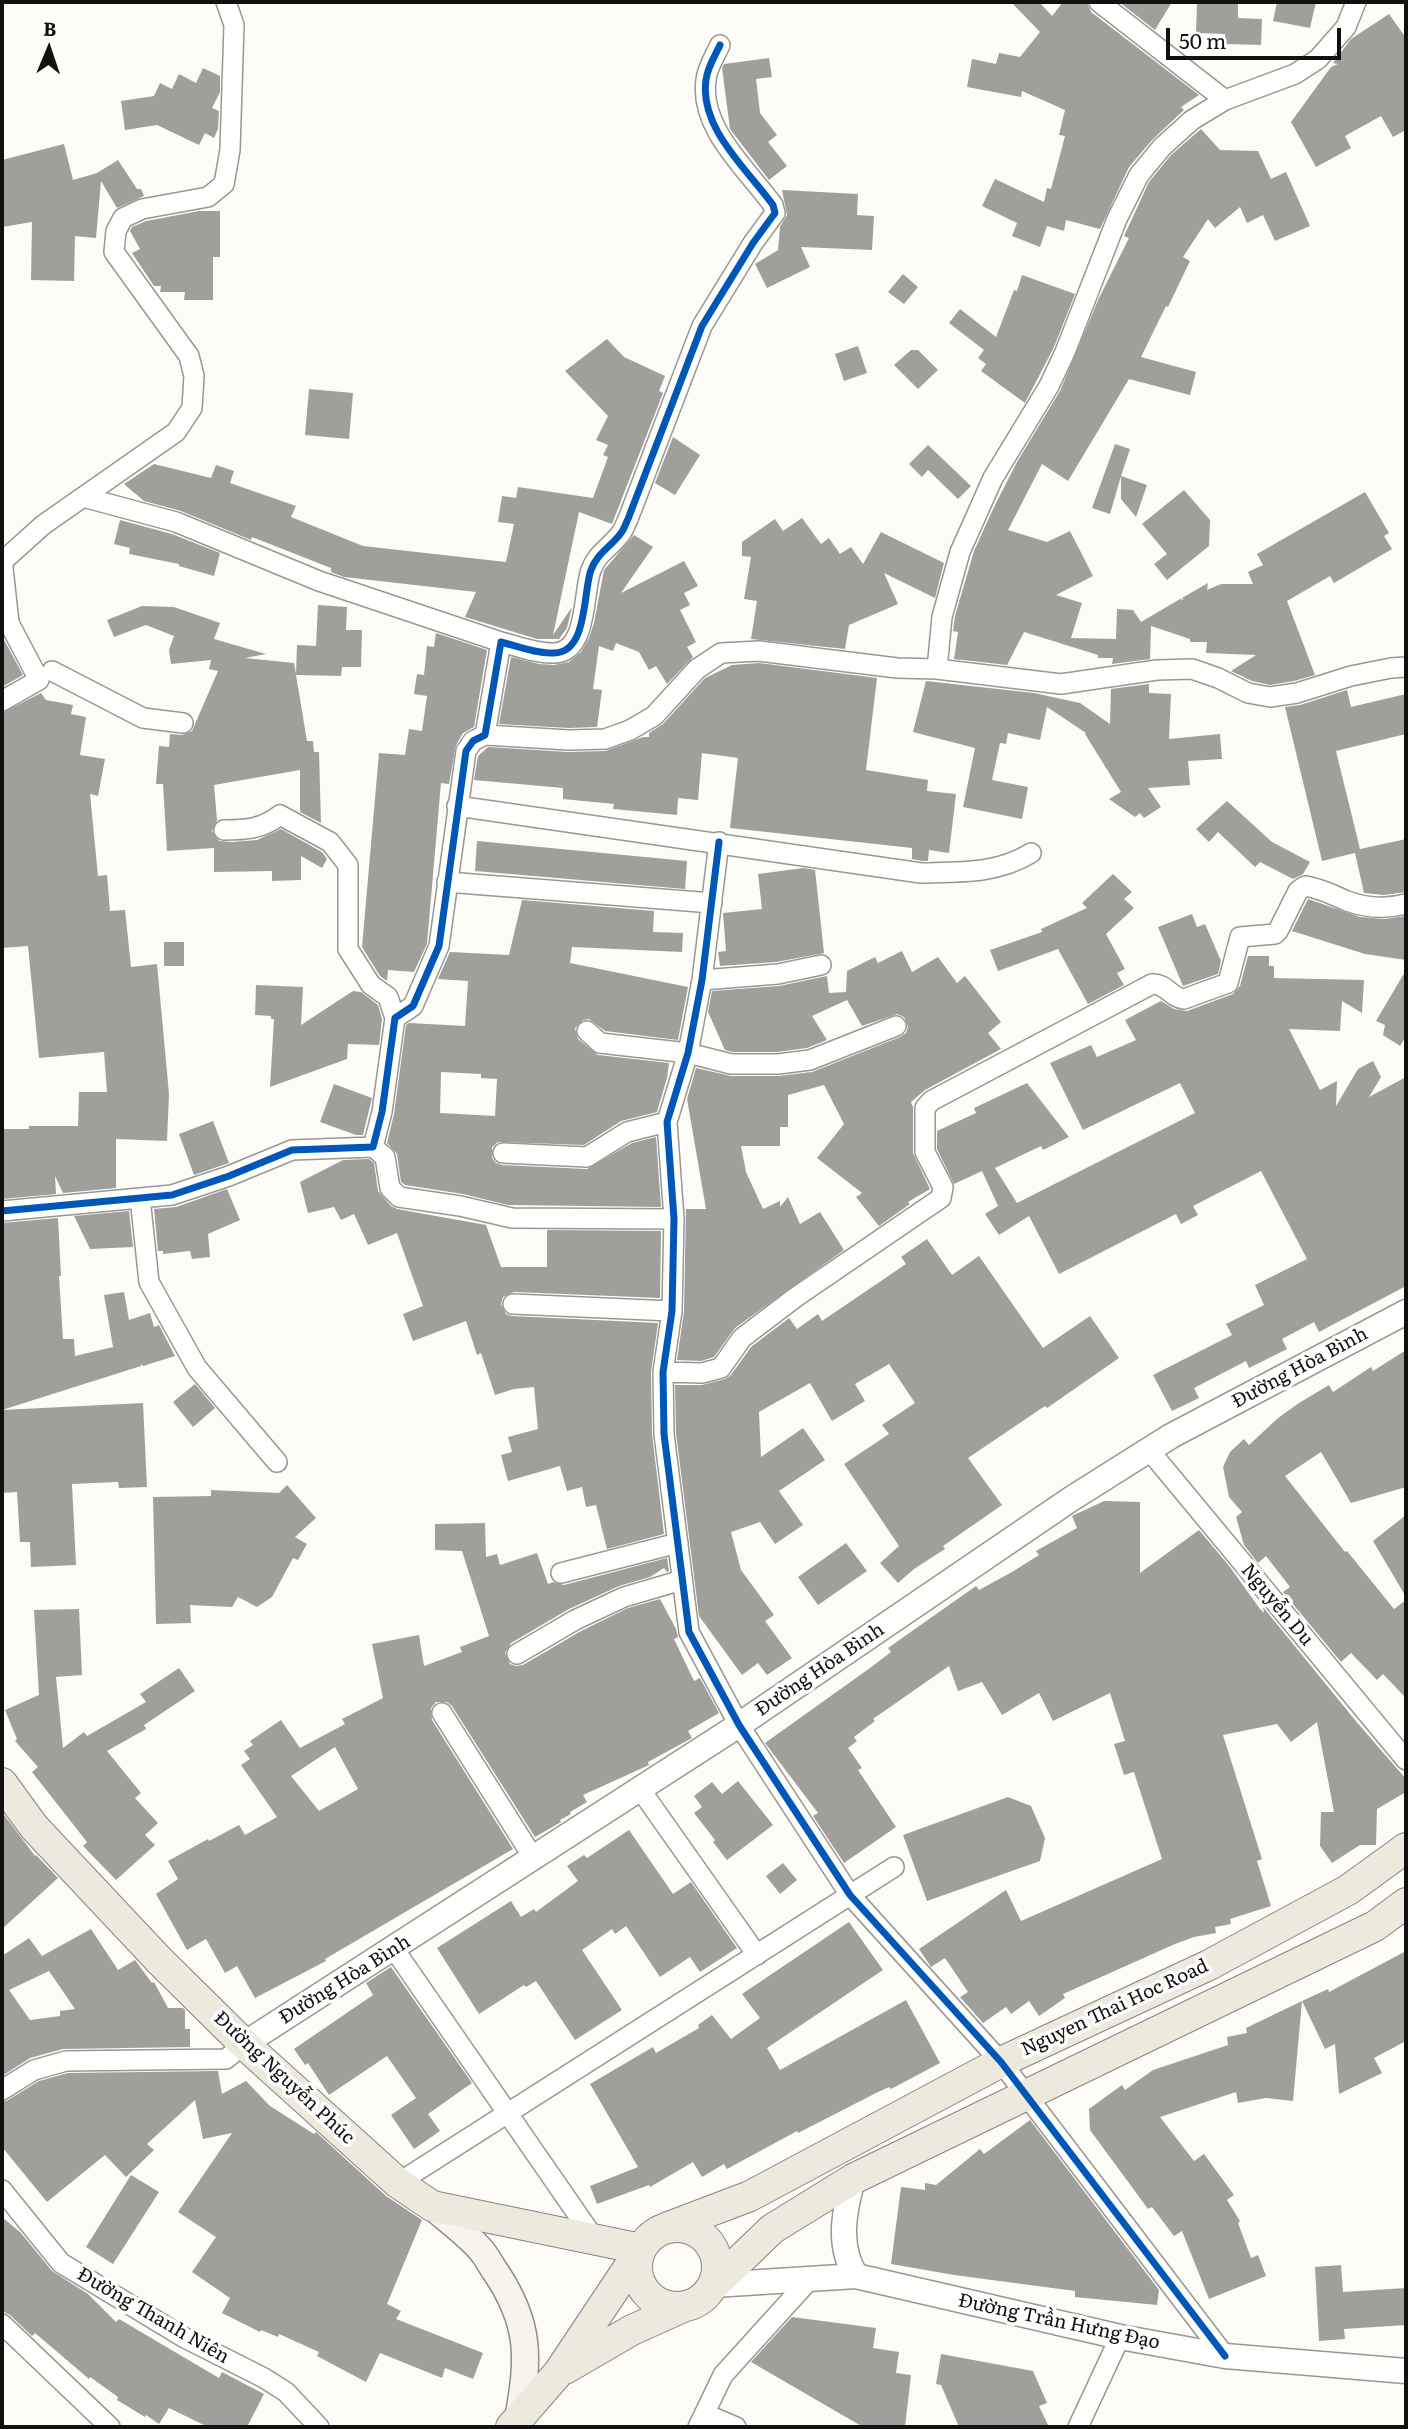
<!DOCTYPE html>
<html>
<head>
<meta charset="utf-8">
<style>
	body { margin:0 }
	#map { position:relative; width:1408px; height:2429px; overflow:hidden; background:#fdfcf7; font-family:Literata,serif }
	canvas { display:block }
	.frame { position:absolute; inset:0; border:4px solid #111; pointer-events:none }
	.north { position:absolute; left:14px; top:14px; width:70px; height:70px; -webkit-text-stroke:5px #fff; paint-order:stroke; rotate:2deg; font-size:19px; font-weight:700; line-height:28px; text-align:center; color:#111 }
	.north::after { content:''; display:block; margin:auto; width:24px; height:32px; background:#111; clip-path:polygon(50% 0,100% 100%,50% 72%,0 100%) }
	.scale { position:absolute; left:1166px; top:28px; width:175px; height:32px; box-sizing:border-box; border:4px solid #111; border-top:0; padding-left:9px; font-size:21px; line-height:24px; white-space:nowrap; color:#111; -webkit-text-stroke:5px #fff; paint-order:stroke }
</style>
</head>
<body>
<div id="map">
<canvas width="1408" height="2429"></canvas>
<div class="frame"></div>
<div class="north">B</div>
<div class="scale">50 m</div>
</div>
<script>
const g = document.querySelector('canvas').getContext('2d');
g.lineJoin = 'round';
function fillPath(path, color) { g.fillStyle = color; g.fill(path, 'evenodd'); }
function trace(path, color, width, dash) { g.strokeStyle = color; g.lineWidth = width; g.lineCap = dash ? 'butt' : 'round'; g.setLineDash(dash || []); g.stroke(path); }
function drawText(font, color, halo, rows, align = 'center') {
  g.font = font + ' Literata,serif'; g.lineWidth = 7; g.setLineDash([]); g.textBaseline = 'middle'; g.strokeStyle = halo; g.fillStyle = color; for (const [text, x, y, turn = 0] of rows) {
    g.save(); g.translate(x, y); g.rotate((+turn || 0) * Math.PI / 180); g.textAlign = isNaN(turn) ? turn : align; if (halo) g.strokeText(text, 0, 0); g.fillText(text, 0, 0); g.restore();
  }
}
fillPath(new Path2D(`
	M1011 2H1039L1052 16 1063 2H1087L1091 12 1199 95 1181 107 1184 110 1153 139 1129 167 1100 229 1066 220 1064 231 1047 226 1040 247 1012 236 1017 223 982 206 995 179 1044 202 1047 188 1051 189 1065 136 1059 135 1065 110 1022 91 1021 97 967 87 972 59 996 64 999 53 1020 57 1040 32Z
	M1119 2H1172L1155 30Z
	M1197 2H1238V18L1262 19 1261 45 1225 44V34L1196 33Z
	M1277 2H1316L1310 28 1273 21Z
	M1389 14 1406 38V130L1393 137 1381 116 1345 136 1351 148 1316 167 1291 122 1331 67 1338 64 1333 63 1351 39Z
	M769 58 772 77 756 79 760 113 777 135 768 142 787 166 769 180 730 129 722 68 724 64Z
	M203 68 220 76V92L212 108 219 111 218 129 214 138 205 133 199 145 157 125 125 130 121 101 154 96 160 83 172 89 179 74 196 83Z
	M1201 129 1220 150 1258 151 1271 179 1286 172 1310 226 1275 241 1263 215 1247 223 1240 207 1215 228 1208 219 1183 257 1190 261 1168 307 1166 306 1141 357 1196 372 1190 395 1129 379 1068 481 1042 464 1008 530 1047 542 1070 531 1093 576 1056 595 1082 603 1071 638 1116 639 1117 609 1133 610 1141 622 1180 599 1184 600 1182 598 1208 583 1207 590 1221 584H1253L1248 572 1263 565 1257 554 1365 492 1389 533 1384 536 1392 549 1334 583 1330 576 1287 601 1315 675 1294 681 1270 685 1252 681 1231 671 1256 655 1206 653 1207 642H1190V639L1151 626 1150 659 1112 664 1113 658H1098V655L1024 632 1007 665 954 659 958 632 953 631 955 616 974 551 994 507 1017 462 1060 391 1099 298 1129 238 1124 236 1149 182 1171 155Z
	M64 144 73 180 97 173 118 160 137 189H141L144 196 117 208 101 181 96 238 75 236 74 281 31 280 32 222 2 227V160Z
	M782 190 858 194 857 215 874 216 872 250 801 247 810 267 767 288 755 264 778 250 780 227 787 215Z
	M199 211H220V257H213V300H184L185 292H160L161 286H154L132 253 140 249 130 231 132 227 146 221Z
	M903 274 918 287 904 304 888 292Z
	M1022 275 1075 294 1054 347 1025 403 981 371 986 364 978 358 984 350 949 323 960 309 996 337 1014 290 1017 291Z
	M607 339 624 357 665 376 659 391 663 393 612 524 579 512 553 635 572 607 567 628 559 639H537L465 617 476 592 344 577 331 572V568L252 537 251 540 181 511 144 501 124 484 154 464 211 478 216 465 234 471 230 483 296 506 291 517 363 546 506 562 514 524 498 522 502 496 516 498 518 487 593 498 608 457 603 455 608 445 596 440 608 416 565 371Z
	M858 346 867 373 844 381 835 354Z
	M911 350H918L938 370 918 389 894 365Z
	M309 389 353 393 349 439 305 435Z
	M673 437 700 455 675 495 655 483Z
	M1115 444 1130 449 1121 476 1147 485 1136 517 1121 499V476L1110 514 1092 508Z
	M928 445 971 486 958 499 928 470 922 477 909 464Z
	M1184 490 1210 520 1209 546 1167 580 1154 564 1167 554 1142 524Z
	M802 518 821 544 829 538 840 554 851 547 863 564 881 532 944 563 935 598 884 573 898 604 849 625 845 649 751 639 757 601 744 599 751 557 742 556V542L775 519 783 531Z
	M120 520 172 534 220 553 214 576 179 566V564L129 554 130 548 114 544Z
	M634 535 653 547 621 593 684 561 698 586 684 593 690 605 680 610 696 642 687 647 693 657 667 684 656 666 649 670 639 652 616 643 613 651 599 646 593 689 602 690 597 727 569 728 499 724 511 657 539 664 554 665 569 662 581 652 589 638 594 623 604 570Z
	M318 605 347 607 346 630H362L361 667H342L341 676 296 675 307 741H313L314 752H319L321 823 300 812V770L214 785 217 820 212 831 219 841 232 842 257 840 281 829 322 852 327 859 322 868 301 856V880L272 881V871L214 872V848L167 851 163 784H156L159 746 169 747 170 734 182 735 192 731 218 671 209 669 211 660 171 664 169 650 174 636 146 625 114 637 107 620 142 606 174 607 220 623 214 639 266 654 245 658 294 663 296 674 297 645 316 646Z
	M436 633 487 650 474 727 463 733 456 745 449 784 441 783 427 944 414 972 388 970 387 981 380 976 362 947 379 753 405 755 409 729 422 731 427 696 414 694 417 674 424 675 427 646 434 647Z
	M2 636 23 675 2 687Z
	M759 663 877 678 866 770 928 780 927 791 956 794 949 853 929 850 928 861H922L912 859V848L730 828 738 758 702 753 698 800 678 798 677 815 613 809 614 804 563 799V788L474 780 478 756 488 747 568 752 605 751 643 737H649V733L663 724 705 678 732 665Z
	M926 681 1034 693 1080 703 1110 724 1111 689 1149 684V693L1171 694 1169 739 1220 734 1222 759 1188 761 1190 785 1148 788 1161 807 1144 818 1140 813 1135 817 1109 799 1121 792 1085 734 1086 733 1047 707 1040 740 1008 733 1006 744 1000 743 992 780 1028 787 1022 819 963 807 975 748 913 732Z
	M1347 690 1351 707 1406 694V734L1336 751 1360 849 1406 839V892L1384 895 1364 893 1355 853 1322 861 1285 707 1300 705Z
	M41 693 46 700 73 705 71 714 86 717 80 755 105 759 98 796 90 794 98 876 107 875 110 911 125 910 131 967 157 964 169 1094 167 1141 116 1139V1188L63 1193 55 1176 56 1194 2 1199V1129H29V1126H78L79 1092H107L104 1052 39 1058 28 946 2 948V713Z
	M1227 801 1272 842 1310 862 1303 874 1293 879 1260 862 1255 867 1218 832 1209 842 1196 829Z
	M477 841 687 861 685 889 475 871Z
	M803 868 815 870 824 953 776 962 720 966 718 952 726 951 723 913 762 909 758 874Z
	M1113 874 1132 892 1124 899 1134 908 1106 934 1125 969 1117 973 1124 985 1088 1004 1058 949 998 971 990 950 1042 932 1041 929 1087 908 1082 903Z
	M1308 899 1360 917 1384 919 1406 916V960L1365 954 1292 931Z
	M522 900 654 911 653 932 683 933 682 952 572 947 570 963 688 987 678 1040 605 1031 589 1019 583 1020 575 1028 578 1039 598 1055 669 1063 667 1078 657 1112 621 1121 584 1145 498 1142 492 1147V1158L496 1163 502 1165 587 1169 632 1143 656 1137 661 1207 508 1205 463 1194 405 1185 401 1182 397 1154 387 1143 394 1114 406 1025 409 1023 465 1026 468 981 438 979 450 952 509 955ZM441 1072 481 1074V1078L497 1079 495 1116 440 1113Z
	M1192 914 1197 927 1205 924 1221 961 1218 974 1183 986 1158 927Z
	M164 942H184V966H164Z
	M902 951 912 972 938 957 957 983 965 976 1001 1022 988 1033 1001 1049 925 1090 911 1102 913 1107V1153L930 1189 908 1202 910 1204 879 1226 856 1197 862 1193 817 1158 844 1124 824 1085 788 1095V1127H780V1146H741L746 1172 763 1209 780 1201V1207L788 1197 800 1224 820 1212 844 1250 735 1328 714 1357 701 1361 677 1360 684 1311 686 1209H706L687 1099 696 1068 731 1076H778L812 1072 900 1037 906 1033 908 1027 904 1017 897 1014 862 1026 847 1000 812 1016 827 1040 807 1048 777 1052H733L725 1050 708 1012 712 991 779 986 827 976 829 993 846 992 847 971 875 957 878 963Z
	M1248 956H1269V966H1274V978L1364 980 1362 1013 1342 1001 1340 1031 1289 1029 1320 1090 1337 1081 1336 1106 1358 1069 1373 1061 1381 1077 1369 1097 1406 1077V1286L1319 1332 1314 1322 1282 1339 1287 1349 1249 1368 1246 1361 1194 1388 1199 1398 1172 1411 1153 1375 1232 1335 1226 1324 1264 1305 1255 1285 1307 1259 1261 1171 1193 1206 1198 1215 1181 1224 1176 1214 1059 1274 1029 1216 999 1235 985 1214 998 1206 982 1171 954 1184 937 1149V1131L976 1113 974 1108 1027 1083 1069 1137 1043 1150 1041 1146 995 1168 1017 1203 1195 1113 1180 1083 1083 1130 1050 1063 1091 1045 1097 1057 1136 1040 1125 1020 1161 1001 1174 1009 1187 1011 1233 994 1240 986Z
	M1406 970V1036L1400 1046 1383 1035 1385 1025 1376 1021Z
	M256 985 303 987 301 1025 353 991 361 992 378 1005 382 1019 379 1045 348 1044 347 1059 270 1087 274 1019H271V1016L255 1015Z
	M334 1084 372 1098 363 1135H356L320 1122Z
	M213 1121 229 1163 194 1175 179 1134Z
	M369 1159 374 1163 378 1191 391 1206 397 1209 486 1225 501 1267H547V1230L661 1231 660 1298 514 1292 503 1297 501 1304 506 1314 512 1316 658 1323 651 1372 652 1434 664 1534 607 1549 596 1505 586 1507 582 1487 567 1491 560 1466 508 1481 501 1455 512 1452 508 1437 538 1429 534 1387 514 1389 495 1395 481 1353 477 1355 466 1321 413 1341 403 1314 423 1306 397 1233 368 1245 354 1214 341 1220 334 1207 308 1213 300 1182 343 1160Z
	M227 1189 240 1220 208 1234 210 1257 192 1259 190 1251 163 1254V1251H158L154 1209 176 1207Z
	M129 1211 133 1247 90 1249 74 1216Z
	M58 1218 61 1276H59L63 1339H74L75 1356 113 1347 104 1295 124 1292 129 1320 150 1313 154 1327 159 1325 175 1356 143 1366 141 1364V1366L2 1410V1223Z
	M927 1239 952 1275 979 1256 1043 1348 1090 1316 1119 1358 1047 1408 1045 1406 968 1458 1002 1505 943 1546 945 1549 914 1569 898 1583 880 1563 899 1546 844 1464 889 1434 882 1425 915 1403 889 1364 855 1384 865 1401 832 1421 810 1383 759 1412 761 1457 803 1428 825 1460 779 1491 803 1525 775 1544 760 1522 731 1532 741 1570 774 1615 765 1621 792 1658 767 1675 758 1663 742 1675 699 1616 676 1433 675 1385H702L725 1379 731 1375 751 1347 789 1318 797 1329 818 1314 822 1321 906 1264 901 1257Z
	M1406 1350V1487L1351 1503 1321 1452 1285 1476 1345 1552 1347 1551 1394 1609 1406 1600V1698L1383 1674 1377 1680 1351 1653 1341 1662 1283 1592 1290 1587 1266 1556 1258 1563 1244 1545 1236 1517 1242 1512 1229 1497 1223 1467 1230 1452 1244 1439 1249 1445 1278 1418 1299 1403 1329 1385 1333 1392 1371 1367 1373 1371Z
	M195 1384 215 1408 193 1427 173 1402Z
	M143 1403 147 1487 119 1488 118 1482 72 1484 76 1565 31 1567 30 1542H20L17 1492 2 1493V1410Z
	M287 1485 316 1518 295 1537 307 1544 298 1560 293 1558 272 1597 257 1607 238 1597 232 1607 190 1605 191 1623 156 1624 153 1497 211 1496V1490L279 1493Z
	M1104 1501 1140 1502V1573L1199 1530 1230 1567 1260 1609 1264 1613 1263 1607 1355 1720 1406 1779V1792L1377 1809 1376 1845H1360L1332 1863 1320 1846 1321 1812H1334L1317 1722 1291 1742 1277 1724 1223 1735 1262 1859 1257 1861 1271 1906 1230 1919 1231 1924 1215 1927 1216 1933 1194 1937 1175 1944 1063 1994 1065 1998 1039 2016 1029 2001 1011 2014 1006 2007 983 2023 960 1997 968 1992 945 1958 931 1967 919 1949 1006 1890 1021 1921 1162 1859 1134 1772 1124 1775 1114 1744 1125 1741 1110 1693 1053 1721 1039 1693 1002 1715 982 1682 958 1691 949 1666 873 1719 875 1721 854 1737 857 1741 848 1748 862 1768 858 1770 896 1827 844 1863 813 1816 818 1813 765 1743 870 1668 891 1652 888 1648 976 1586 979 1590 1012 1572 1039 1555 1036 1551 1077 1528 1072 1516Z
	M1406 1515V1597L1373 1541Z
	M485 1523 486 1557 497 1554 500 1565 537 1553 548 1584 553 1582 564 1585 667 1558 669 1571 667 1572 664 1568 650 1577 619 1586 569 1609 511 1643 505 1653 510 1664 516 1666 523 1665 581 1631 628 1608 660 1599 676 1629 678 1637 674 1639 694 1681 700 1678 719 1713 688 1731 692 1738 648 1762 649 1765 583 1795 587 1802 570 1812 571 1814 560 1820 561 1822 535 1837 452 1706 447 1702H436L431 1708 432 1720 513 1849 325 1959 326 1961 255 1998 237 1966 225 1973 206 1939 187 1950 156 1894 178 1879 168 1861 208 1839 209 1841 239 1825 245 1835 277 1817 241 1765 250 1759 244 1751 253 1745 250 1741 281 1720 300 1748 345 1724 342 1719 383 1698 372 1644 419 1635 424 1666 462 1652 460 1647 489 1636 462 1551 435 1550V1524ZM335 1747 358 1789 319 1811 291 1776Z
	M846 1543 867 1571 818 1605 798 1577Z
	M79 1609 82 1675 56 1677 63 1748 84 1732 87 1736 146 1702 140 1694 179 1668 195 1691 144 1725 146 1729 107 1751 141 1793 135 1798 158 1823 145 1835 155 1845 116 1880 83 1846 87 1842 32 1772 38 1767 15 1741 17 1739 5 1710 39 1695 34 1610Z
	M738 1781 773 1825 727 1860 713 1842 715 1840 694 1813 702 1807 694 1796 712 1782 722 1794Z
	M1008 1797 1031 1806 1045 1838 1040 1861 927 1901 903 1835Z
	M2 1812 35 1856 36 1855 58 1878 2 1929Z
	M629 1830 673 1894 691 1882 737 1948 700 1972 690 1957 660 1977 626 1926 615 1934 612 1929 582 1950 622 2010 575 2040 536 1981 526 1987 524 1985 479 2014 437 1948 511 1901 521 1917 534 1909 536 1912 578 1881 567 1866 584 1855 587 1858Z
	M783 1863 797 1880 780 1894 766 1876Z
	M849 1922 883 1970 767 2048 780 2070 906 2000 940 2063 891 2089 889 2087 876 2093 798 2133 797 2131 727 2169 724 2164 702 2177 693 2162 650 2187 649 2185 597 2204 590 2186 638 2167 590 2084 653 2047 656 2053 699 2028 698 2025 712 2015 731 2039 760 2018 742 1994Z
	M91 1929 118 1970 135 1960 152 1983 154 1982 168 2008H183L185 2010V2029H190V2047L63 2049 30 2058 2 2076V1956L29 1938 42 1956ZM49 1971 75 2009 60 2011V2016L30 2020 9 1990Z
	M1406 1951V2041L1374 2058 1382 2073 1339 2094 1335 2044 1325 2049 1302 2001 1328 1989 1329 1992Z
	M391 1967 472 2083 428 2114 440 2131 414 2149 391 2115 416 2098 387 2056 329 2095 308 2063 305 2065 294 2049 373 1995 366 1983Z
	M1302 2001 1293 2101 1266 2098 1238 2103 1236 2092 1160 2117 1194 2161 1204 2154 1234 2195 1227 2200 1240 2221 1238 2223 1251 2258 1258 2255 1266 2276 1209 2299 1182 2231 1174 2236 1152 2207 1148 2209 1090 2130 1089 2109 1122 2085 1125 2090 1153 2070 1228 2045 1227 2037 1247 2033 1246 2028Z
	M218 2071 222 2094 246 2081 270 2106 314 2134 316 2132 386 2196 422 2220 387 2304 401 2311 396 2319 483 2353 473 2379 445 2368 442 2378 380 2353 366 2382 317 2356 319 2352 279 2334 278 2337 261 2330 260 2332 222 2313 230 2298 192 2272 216 2237 178 2212 232 2133 203 2139 195 2100 147 2144 154 2150 126 2177 105 2155 47 2202 2 2147V2102L8 2100 39 2081 68 2073Z
	M1030 2120 1159 2290 1157 2305 1075 2297V2291L954 2275 891 2264 901 2187 925 2190V2183L936 2185 980 2149 984 2154Z
	M131 2175 159 2192 113 2264 86 2247Z
	M2 2217 21 2233 52 2271 88 2294 116 2322 119 2319 219 2378 222 2372 264 2394 247 2427H208L169 2408 159 2424 146 2415 145 2417 117 2400 118 2397 90 2377 89 2379 35 2333 32 2336 10 2315 2 2311Z
	M1341 2265 1343 2292 1406 2288V2325L1344 2329 1345 2339 1319 2341 1315 2267Z
	M792 2317 876 2328 873 2348 899 2352 896 2373 911 2375 905 2427H863L751 2362Z
	M941 2354 1033 2371 1047 2403 1039 2406 1049 2427H959L941 2385 936 2384Z`), '#a19f9c');
const minor = new Path2D(`
	M1099 2 1225 100
	M83 497 176 522 319 581 501 642
	M2 559 9 623 39 680 2 701
	M3 561 43 525 176 432 192 408 194 376 189 356 114 252 116 231 123 218 142 209 208 197 224 184 230 150 234 25 226 2
	M937 669 942 617 960 552 993 478 1049 386 1065 352 1117 219 1139 175 1162 147 1192 120 1225 100 1295 74 1318 59 1346 27 1356 2
	M52 671 143 718 183 723
	M485 735 569 740 605 739 630 730 654 716 697 669 721 653 759 651 897 668 937 669 1061 684 1157 670 1192 669 1218 678 1248 693 1270 697 1297 693 1351 676 1391 668 1406 667
	M457 806 921 873C960 872 997 874 1031 853
	M224 830C246 830 262 829 280 815L330 842 348 865V949L371 985 388 997 395 1018
	M719 842 702 980 688 1053 667 1122 674 1219 672 1311 663 1372 664 1434 689 1632 739 1725 850 1895 1001 2062 1225 2356
	M447 882 712 903
	M702 980 778 974 821 965
	M587 1031 600 1043 688 1053 731 1064H778L810 1060 896 1026
	M373 1147 385 1157 390 1188 399 1197 460 1206 512 1218 674 1219
	M503 1153 587 1157 627 1132 667 1122
	M140 1198 149 1282 197 1368 277 1462
	M2 1211 172 1195 229 1176 292 1150 373 1147 382 1112 395 1018 413 1006 439 946 466 751 473 741 485 735 501 642C517 646 537 654 554 653 588 653 583 591 591 570 597 553 611 547 621 533 624 529 626 523 628 519L702 326 753 243 775 213 773 205C747 169 699 128 706 80 707 68 715 56 720 45
	M513 1304 672 1311
	M663 1372 702 1373 721 1368 742 1338 796 1297 941 1198 943 1187 925 1152V1108L931 1101 1152 984C1166 983 1171 998 1184 999L1228 983 1240 937 1275 934 1278 931 1298 891 1305 886C1320 888 1333 895 1347 901 1366 908 1387 909 1406 904
	M1149 1450 1406 1760
	M561 1573 678 1543
	M517 1654 575 1620 624 1597 682 1580
	M442 1713 534 1859
	M640 1789 757 1955
	M394 1949 596 2241
	M2 2090 34 2070 66 2061 226 2059 244 2044
	M398 2183 894 1867
	M2 2190 61 2263 185 2338 264 2378 286 2392 319 2427
	M2 2324 110 2427
	M705 2414 736 2427
	M698 2427 723 2375 810 2279
	M1078 2427 1120 2337`);
const tertiary = new Path2D(`
	M244 2044 739 1725 1071 1499 1171 1436 1406 1312
	M853 2179C844 2212 837 2246 856 2276
	M714 2285 856 2276 1120 2337 1225 2356 1406 2371`);
const secondary = new Path2D(`
	M432 2206C447 2220 466 2233 480 2249 486 2255 490 2264 495 2271 531 2324 529 2359 518 2419`);
const primary = new Path2D(`
	M2 1783 34 1827 159 1960 244 2044 398 2183 432 2206 641 2249 559 2372 511 2427
	M637 2267a40 40 0 1 1 80 0a40 40 0 1 1-80 0Z
	M666 2228 750 2196 1001 2062 1209 1965 1348 1890 1406 1848
	M714 2285 772 2229 853 2179 1375 1926 1406 1903
	M565 2369 632 2330 683 2307`);
trace(minor, '#979795', 22);
trace(tertiary, '#979795', 27);
trace(secondary, '#8e8d8b', 29);
trace(primary, '#858482', 32);
trace(minor, '#fffffe', 19);
trace(tertiary, '#fffffe', 24);
trace(secondary, '#f6f4eb', 26);
trace(primary, '#ede9dc', 30);
trace(new Path2D(`
	M719 842 702 980 688 1053 667 1122 674 1219 672 1311 663 1372 664 1434 689 1632 739 1725 850 1895 1001 2062 1225 2356
	M2 1211 172 1195 229 1176 292 1150 373 1147 382 1112 395 1018 413 1006 439 946 466 751 473 741 485 735 501 642C517 646 537 654 554 653 588 653 583 591 591 570 597 553 611 547 621 533 624 529 626 523 628 519L702 326 753 243 775 213 773 205C747 169 699 128 706 80 707 68 715 56 720 45`), '#0057b8', 7);
drawText('19px', '#111', '#fff', [
	["Đường Hòa Bình",1300,1368,-28],
	["Nguyễn Du",1277,1605,50],
	["Đường Hòa Bình",820,1670,-34],
	["Đường Hòa Bình",345,1980,-32],
	["Nguyen Thai Hoc Road",1115,2008,-25],
	["Đường Nguyễn Phúc",284,2078,43],
	["Đường Thanh Niên",153,2316,30],
	["Đường Trần Hưng Đạo",1059,2322,12]
]);
</script>
</body>
</html>
